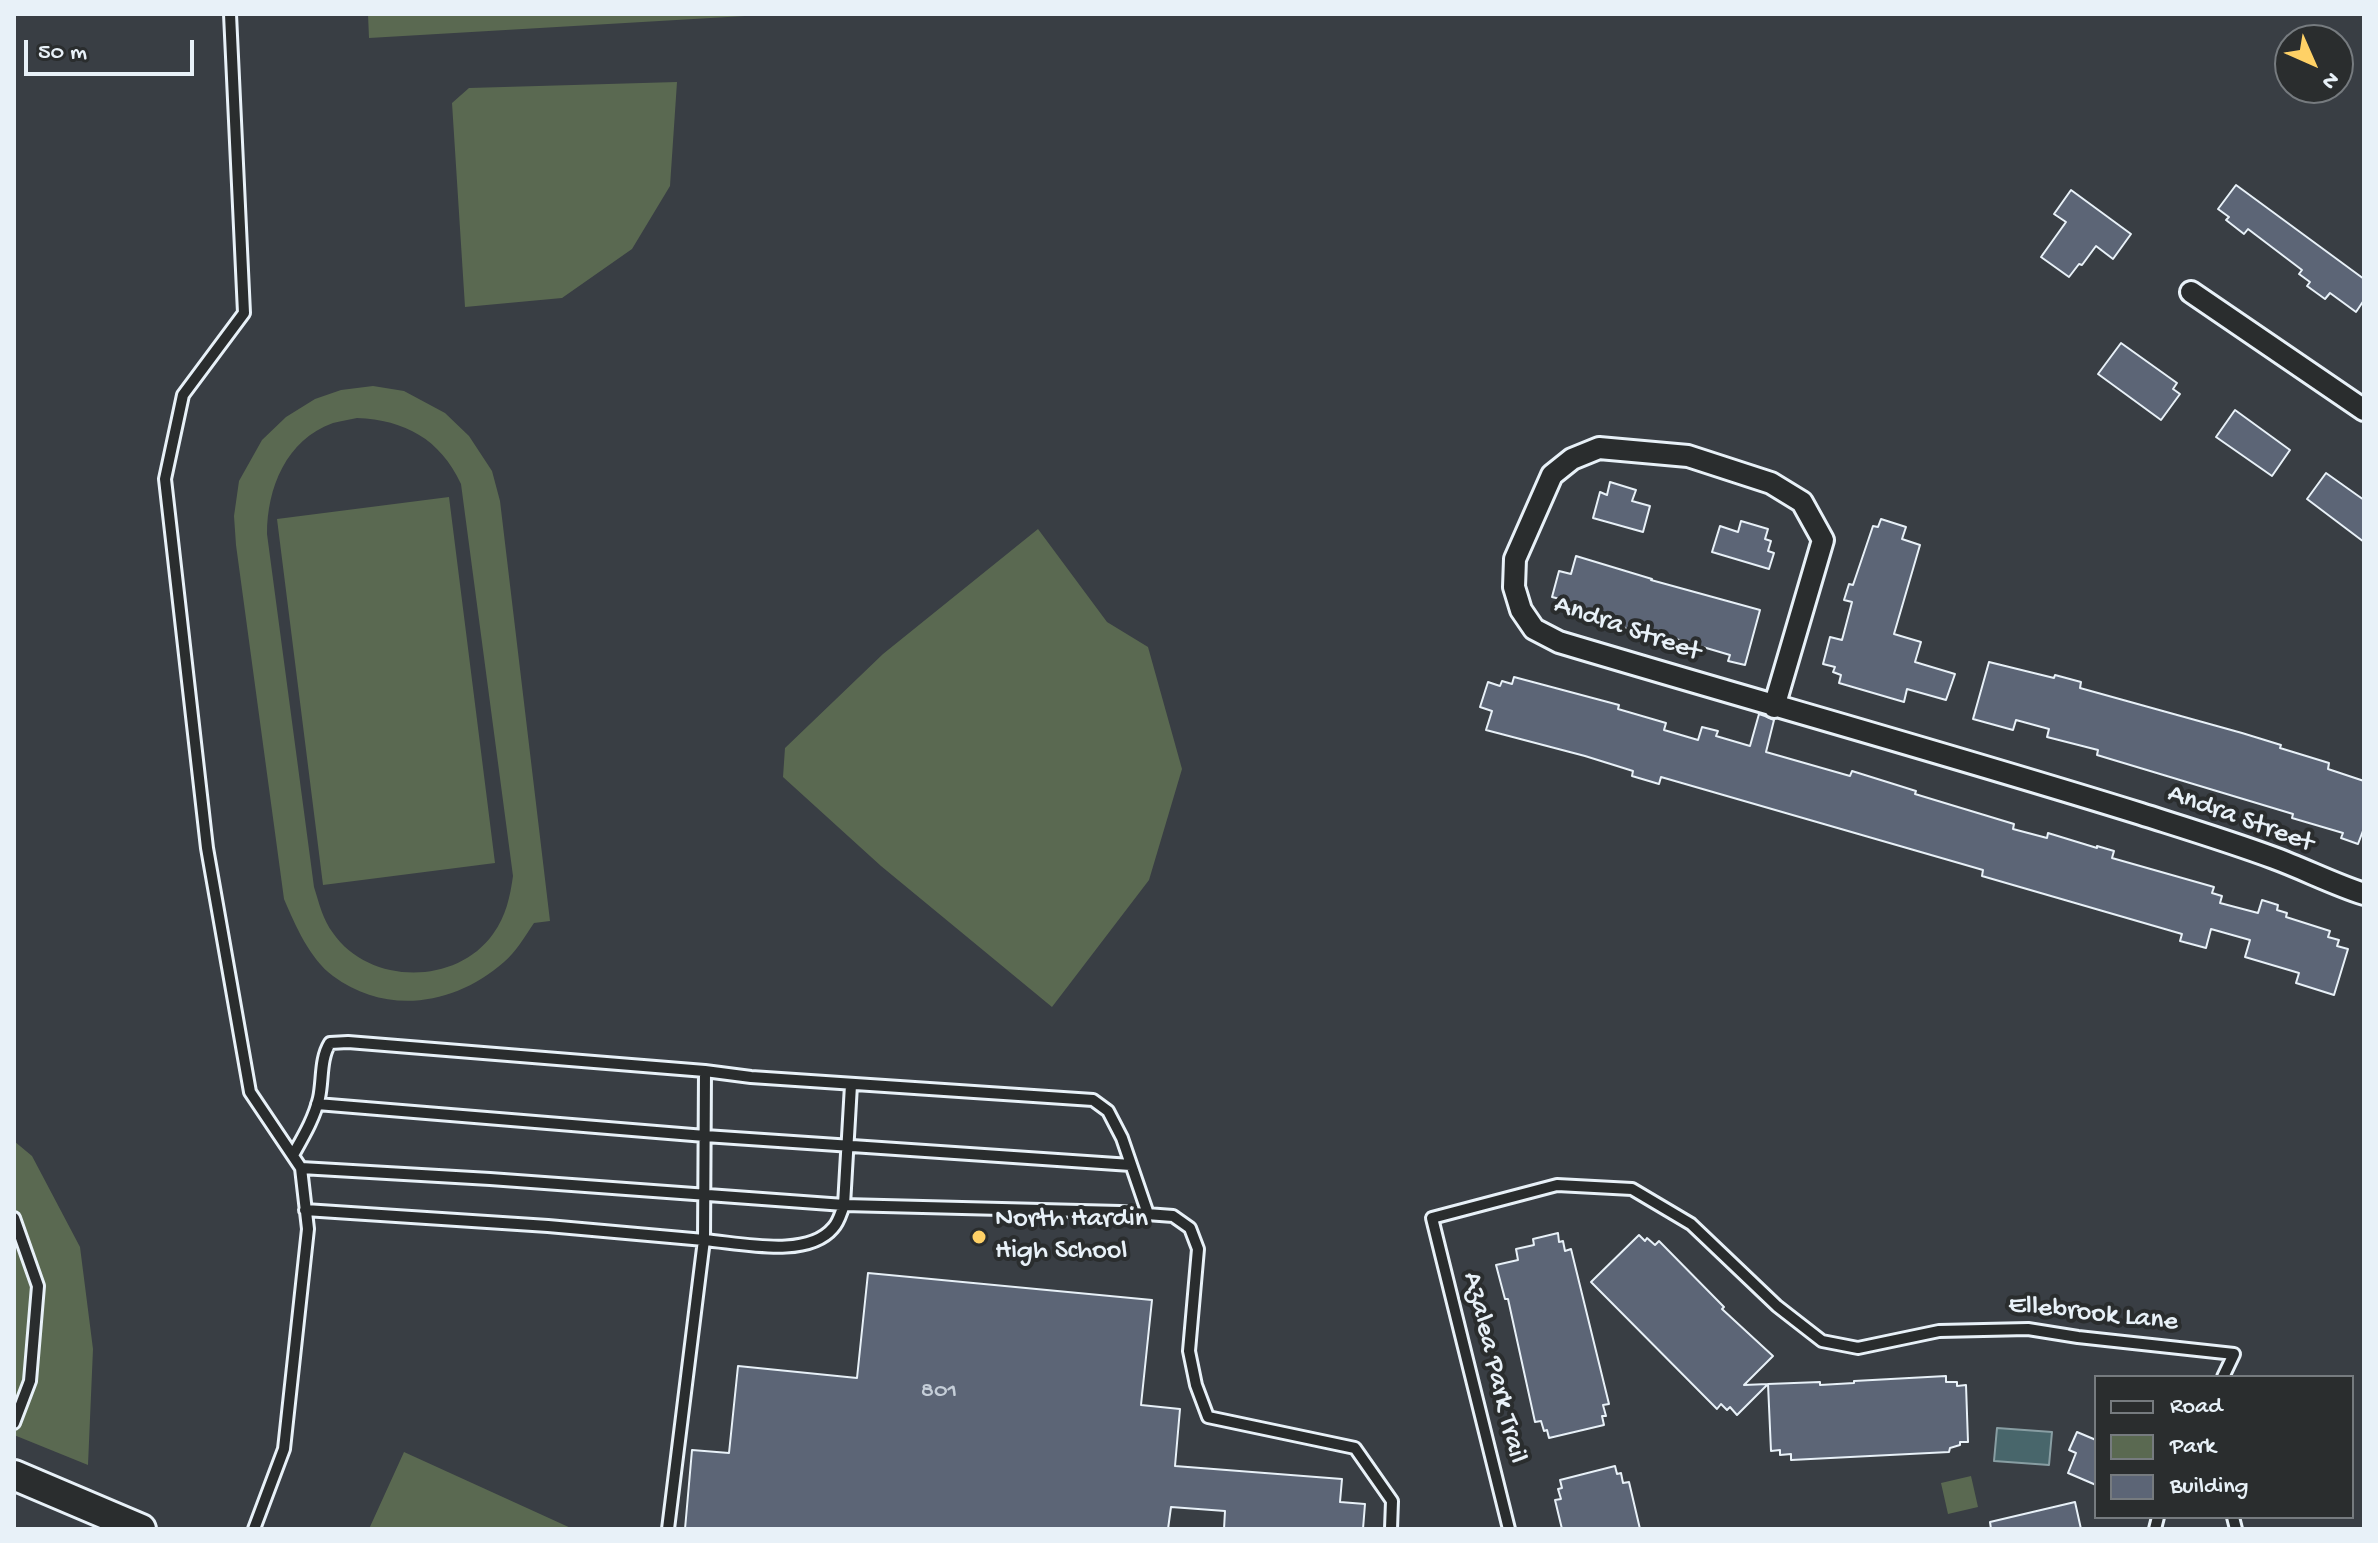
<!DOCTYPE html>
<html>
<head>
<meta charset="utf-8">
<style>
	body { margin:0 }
	#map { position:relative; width:2378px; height:1543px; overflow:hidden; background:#393e44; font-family:"Gochi Hand",sans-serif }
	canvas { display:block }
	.frame { position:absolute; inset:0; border:16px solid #e8f1f8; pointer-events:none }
	.legend { position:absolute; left:2094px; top:1375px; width:260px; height:144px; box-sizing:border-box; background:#2a2d2e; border:2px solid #767b7f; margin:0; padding:10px 14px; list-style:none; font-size:24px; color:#e8f1f8 }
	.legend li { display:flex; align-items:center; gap:16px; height:40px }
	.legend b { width:40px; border:2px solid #767b7f }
	.north { position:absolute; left:2274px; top:24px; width:80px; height:80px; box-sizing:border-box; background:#2a2d2e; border:2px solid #767b7f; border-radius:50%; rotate:135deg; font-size:22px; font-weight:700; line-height:32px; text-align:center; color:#e8f1f8 }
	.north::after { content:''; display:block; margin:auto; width:28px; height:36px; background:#ffd166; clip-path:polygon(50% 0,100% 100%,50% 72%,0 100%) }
	.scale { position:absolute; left:24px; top:40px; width:170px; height:36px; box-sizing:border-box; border:4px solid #e8f1f8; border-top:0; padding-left:10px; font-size:24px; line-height:28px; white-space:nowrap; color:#e8f1f8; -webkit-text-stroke:6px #2a2d2e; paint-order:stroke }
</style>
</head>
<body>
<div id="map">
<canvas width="2378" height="1543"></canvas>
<div class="frame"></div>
<ul class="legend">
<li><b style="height:10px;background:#2a2d2e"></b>Road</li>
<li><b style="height:22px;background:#5a6951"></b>Park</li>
<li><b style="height:22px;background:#5c6576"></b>Building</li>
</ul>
<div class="north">N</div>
<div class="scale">50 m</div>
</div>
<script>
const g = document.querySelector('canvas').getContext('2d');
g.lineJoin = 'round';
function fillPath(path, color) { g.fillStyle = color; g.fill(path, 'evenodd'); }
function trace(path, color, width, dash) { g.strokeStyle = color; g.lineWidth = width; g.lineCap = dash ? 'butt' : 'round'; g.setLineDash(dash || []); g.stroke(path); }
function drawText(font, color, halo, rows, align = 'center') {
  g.font = font + ' "Gochi Hand",sans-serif'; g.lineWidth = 8; g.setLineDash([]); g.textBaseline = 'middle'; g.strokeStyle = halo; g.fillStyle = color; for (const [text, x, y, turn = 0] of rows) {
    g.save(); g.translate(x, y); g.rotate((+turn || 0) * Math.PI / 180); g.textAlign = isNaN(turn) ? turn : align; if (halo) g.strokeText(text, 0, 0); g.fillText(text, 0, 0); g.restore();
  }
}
fillPath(new Path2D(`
	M368 14H779L369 38Z
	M677 82 670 186 632 249 562 298 465 307 452 103 469 88Z
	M373 386 404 391 445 413 469 436 492 471 500 501 550 921 534 923C525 936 516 952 504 962 455 1005 387 1016 333 976 310 959 295 925 284 899L236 545 234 516 239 481 262 440 286 417 315 399 341 390ZM357 418C405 420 440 439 461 484L513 876C510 897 506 916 493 934 456 986 369 985 333 933 323 920 319 903 314 887L267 534C267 488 286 440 333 423 340 421 349 420 357 418Z
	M449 497 495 863 323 885 277 519Z
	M1038 529 1107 622 1148 647 1182 769 1149 880 1052 1007 881 866 783 777 785 748 883 654Z
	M14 1141 32 1156 80 1247 93 1349 88 1465 14 1435Z
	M404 1452 573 1529H369Z
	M1971 1476 1978 1507 1948 1514 1941 1483Z`), '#5a6951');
const water = new Path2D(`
	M1997 1428 2052 1432 2049 1465 1994 1461Z`);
fillPath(water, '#48666b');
trace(water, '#889ea3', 2);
const building = new Path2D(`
	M2236 185 2364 279V300L2356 312 2330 293 2325 299 2307 286 2310 282 2299 274 2302 270 2248 229 2244 234 2226 220 2229 217 2218 209Z
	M2071 190 2131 234 2113 259 2096 246 2082 265 2079 264 2069 277 2041 257 2066 222 2054 214Z
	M2121 343 2177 383 2173 389 2180 394 2161 420 2098 374Z
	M2235 410 2290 450 2272 476 2216 437Z
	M2326 473 2364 500V542L2307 499Z
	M1610 482 1636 490 1632 501 1650 506 1643 532 1593 518 1600 492 1607 495Z
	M1881 519 1906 527 1902 539 1920 545 1894 634 1921 642 1915 662 1955 674 1946 700 1907 689 1904 702 1839 683 1841 675 1833 672 1835 667 1823 664 1830 637 1842 640 1852 602 1844 600 1849 584 1853 585 1873 526 1878 527Z
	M1741 521 1768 529 1765 539 1771 541 1768 551 1774 553 1769 569 1712 552 1720 526 1738 532Z
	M1576 556 1652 579 1651 580 1760 610 1745 665 1728 661 1730 655 1635 627 1634 631 1572 613 1573 609 1562 606 1564 600 1552 597 1559 571 1571 574Z
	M1989 662 2054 678 2055 675 2081 682 2080 688 2242 733 2281 745 2280 748 2329 763 2328 769 2364 781V828L2358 844 2341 838 2343 833 2292 818 2293 814 2097 755 2098 750 2047 737 2049 729 2016 720 2013 730 1973 719Z
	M1514 677 1619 705 1618 709 1666 723 1664 730 1698 740 1702 727 1718 731 1716 736 1750 746 1759 714 1765 716 1774 720 1766 752 1850 776 1852 771 1916 791 1915 794 2014 824 2013 829 2047 838 2048 833 2097 848V846L2114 851 2112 858 2214 887 2212 893 2222 896 2220 903 2258 913 2262 900 2278 905 2277 910 2287 913 2286 917 2330 931 2328 937 2339 940 2337 946 2348 949 2334 995 2296 983 2299 973 2245 957 2250 940 2211 929 2206 948 2180 941 2182 934 1982 876 1983 870 1661 777 1659 784 1632 776 1633 771 1585 756 1486 730 1492 711 1480 707 1488 682 1500 686 1502 681 1512 684Z
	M1558 1233 1559 1242 1563 1241 1565 1251 1571 1249 1609 1404 1603 1405 1606 1416H1602L1604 1425 1549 1438 1547 1430 1544 1431 1541 1421 1535 1422 1508 1299H1505L1496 1265 1518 1260 1516 1249 1534 1245 1533 1239Z
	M1639 1235 1645 1241 1647 1238 1655 1245 1659 1241 1724 1307 1722 1309 1773 1356 1744 1385 1768 1384 1737 1415 1730 1407 1727 1410 1721 1404 1717 1409 1591 1282Z
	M868 1273 1152 1300 1141 1405 1180 1409 1175 1466 1342 1479 1340 1502 1365 1504 1363 1529H1224L1225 1511 1171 1507 1168 1529H685L692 1450 729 1453 738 1366 857 1378Z
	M1946 1376V1382H1957V1386L1966 1385 1968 1442H1960V1445L1950 1448 1949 1452 1791 1460V1454L1780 1455V1450L1771 1451 1768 1384 1820 1382V1385L1854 1383V1381Z
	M2077 1432 2096 1440V1485L2068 1473 2076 1453 2069 1450Z
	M1615 1466 1617 1474 1621 1473 1623 1483 1629 1482 1640 1529H1562L1555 1500 1561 1499 1558 1489 1562 1488 1560 1480Z
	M2075 1502 2081 1529H1991L1990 1522Z`);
fillPath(building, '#5c6576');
trace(building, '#e8f1f8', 2);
const service = new Path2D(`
	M230 14 244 313 183 395 165 479 207 848 250 1092 301 1168 308 1229 284 1449 254 1529
	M317 1104 705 1136 1131 1165
	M293 1155C303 1137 314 1119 319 1098 323 1080 320 1059 330 1043L348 1042 705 1071 751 1077 1093 1100 1108 1111 1122 1138 1148 1214
	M301 1168 490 1179 844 1205 851 1085
	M305 1210 548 1226 704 1240 705 1071
	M14 1218 38 1286 30 1381 14 1423
	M2233 1517 2236 1529
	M668 1529 704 1240C741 1243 807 1259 833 1228 839 1222 841 1212 844 1205L1120 1212 1173 1216 1190 1228 1198 1249 1189 1351 1196 1385 1208 1417 1355 1448 1392 1501 1391 1529
	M1509 1529 1432 1218 1557 1185 1632 1189 1691 1224 1777 1306 1822 1341 1858 1348 1939 1331 2028 1329 2078 1337 2234 1354 2223 1377
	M2155 1529 2158 1517`);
const minor = new Path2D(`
	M2191 292 2364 410
	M1774 707 1823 540 1802 502 1771 483 1688 456 1599 448 1572 459 1552 475 1515 559 1514 587 1521 610 1534 629 1559 642C1753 700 1948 754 2141 814 2185 828 2231 842 2274 858 2304 869 2333 884 2364 894`);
const secondary = new Path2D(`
	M14 1475 141 1529`);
trace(service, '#e8f1f8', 16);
trace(minor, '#e8f1f8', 26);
trace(secondary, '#e8f1f8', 34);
trace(service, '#2a2d2e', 10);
trace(minor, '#2a2d2e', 20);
trace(secondary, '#2a2d2e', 28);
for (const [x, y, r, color] of [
	[979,1237,8,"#ffd166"]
]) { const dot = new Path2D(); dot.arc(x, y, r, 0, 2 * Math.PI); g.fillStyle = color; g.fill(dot); trace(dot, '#2a2d2e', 3); }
drawText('24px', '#c5ced8', null, [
	["801",939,1392]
]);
drawText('28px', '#e8f1f8', '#2a2d2e', [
	["Andra Street",1627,630,19],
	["Andra Street",2240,820,20],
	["Ellebrook Lane",2093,1315,6],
	["Azalea Park Trail",1493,1368,76]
]);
drawText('28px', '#e8f1f8', '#2a2d2e', [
	["North Hardin",995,1221],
	["High School",995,1253]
], 'left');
</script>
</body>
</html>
